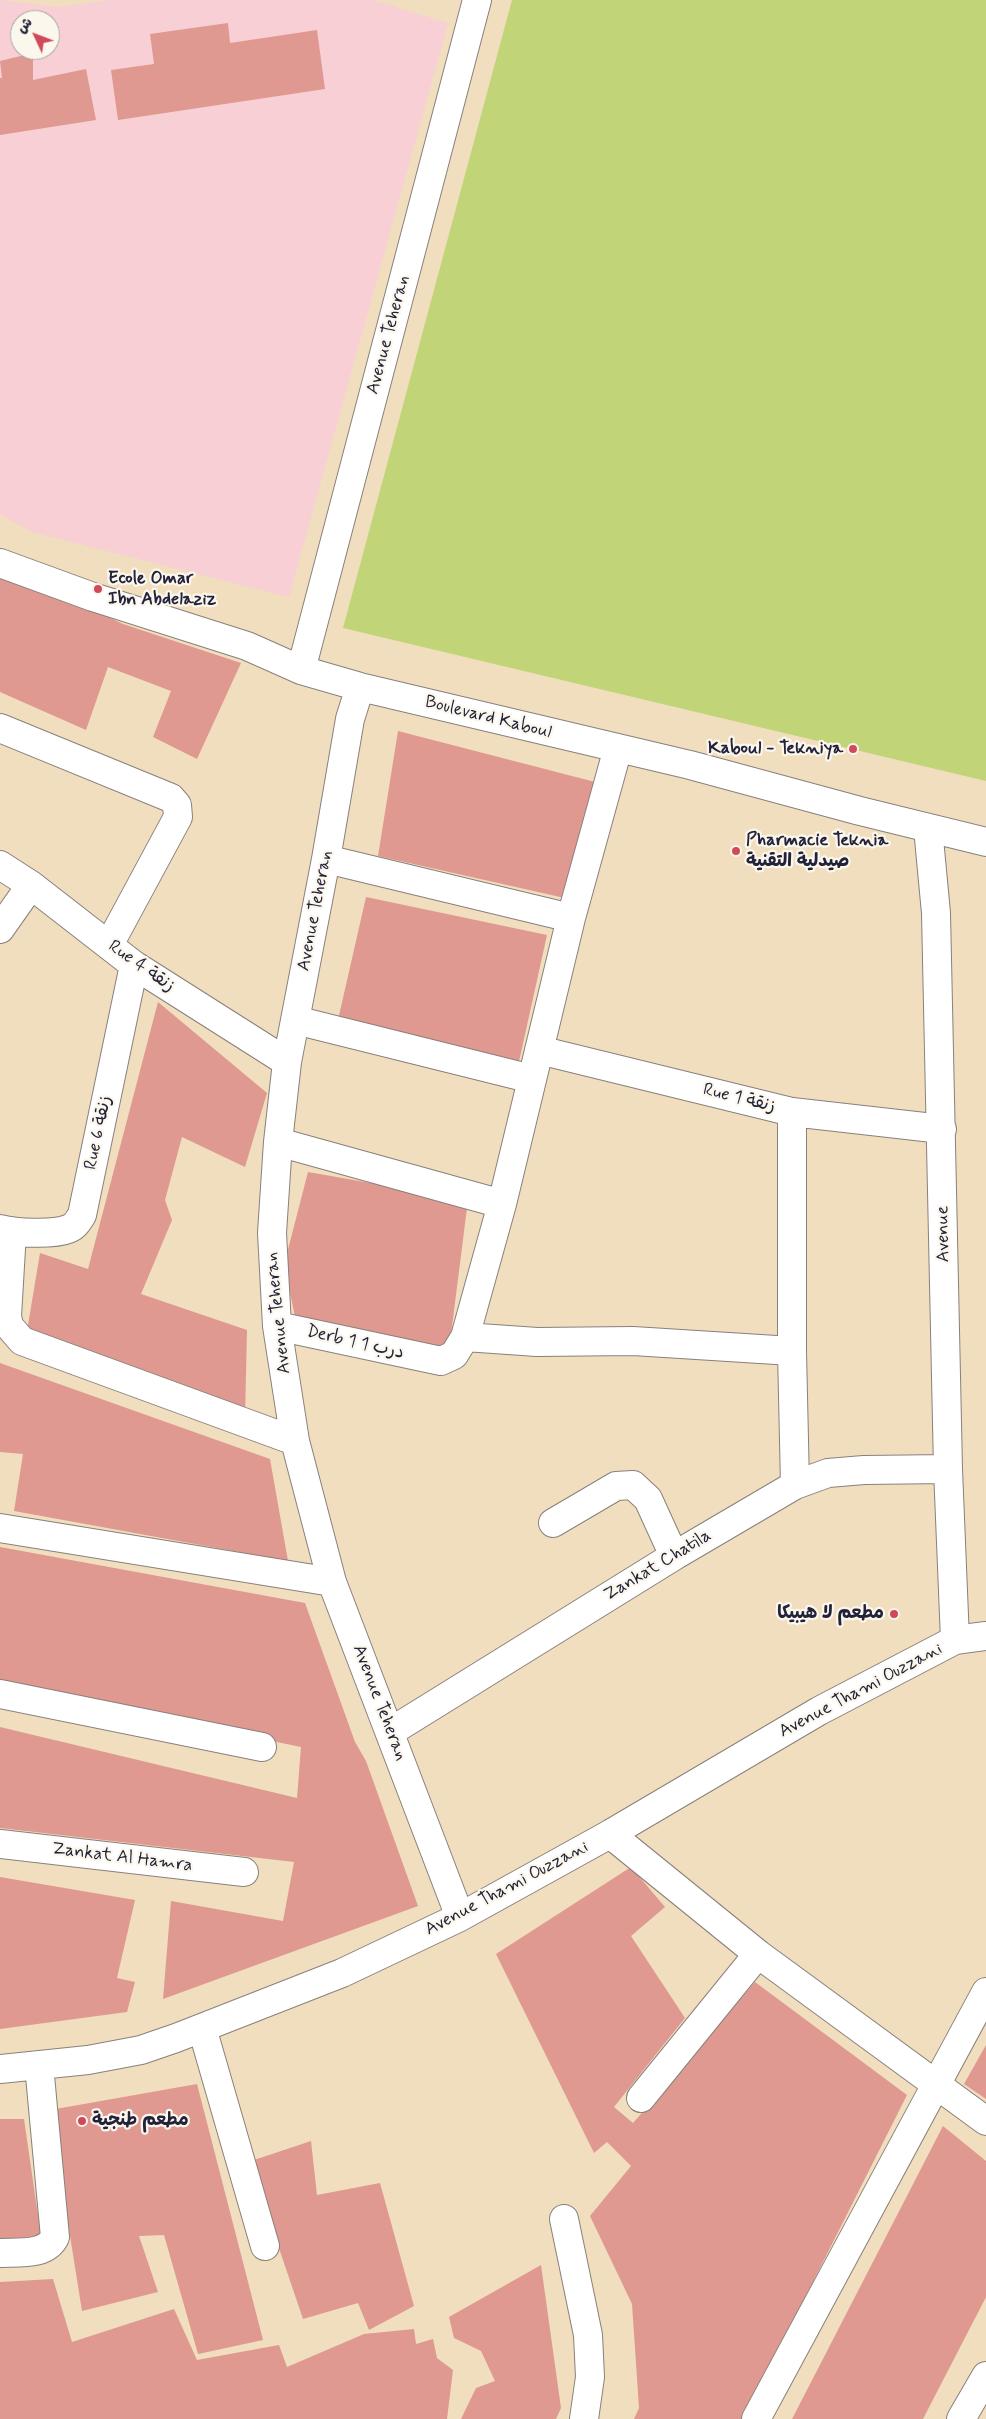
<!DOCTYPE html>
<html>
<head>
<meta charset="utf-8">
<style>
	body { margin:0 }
	#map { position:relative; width:986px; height:2419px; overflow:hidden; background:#f0debe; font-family:Mynerve,"Playpen Sans Arabic",sans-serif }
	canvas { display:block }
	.north { position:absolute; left:10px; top:10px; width:50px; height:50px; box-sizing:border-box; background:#fbf7ec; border:1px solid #a4a2a5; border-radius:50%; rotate:313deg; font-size:14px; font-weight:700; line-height:20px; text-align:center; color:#22223b }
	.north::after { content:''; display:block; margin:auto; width:18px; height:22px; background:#d1495b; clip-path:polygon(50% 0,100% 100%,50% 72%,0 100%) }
</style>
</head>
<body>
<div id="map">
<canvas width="986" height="2419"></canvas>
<div class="north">ش</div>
</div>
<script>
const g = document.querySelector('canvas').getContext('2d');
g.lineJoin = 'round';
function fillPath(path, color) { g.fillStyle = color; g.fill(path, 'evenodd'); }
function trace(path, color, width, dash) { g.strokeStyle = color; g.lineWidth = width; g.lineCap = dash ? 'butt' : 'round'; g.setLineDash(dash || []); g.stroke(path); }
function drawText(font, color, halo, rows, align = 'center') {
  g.font = font + ' Mynerve,"Playpen Sans Arabic",sans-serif'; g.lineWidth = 4.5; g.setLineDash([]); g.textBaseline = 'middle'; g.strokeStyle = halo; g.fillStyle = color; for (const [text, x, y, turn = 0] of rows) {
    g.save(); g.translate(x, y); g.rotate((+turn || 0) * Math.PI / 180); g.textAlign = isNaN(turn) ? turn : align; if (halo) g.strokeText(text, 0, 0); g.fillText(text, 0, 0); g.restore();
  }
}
fillPath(new Path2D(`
	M0 0 58 7 110 0H373L448 23 289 597 32 532 0 514ZM20 20H50V50H20Z`), '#f7cfd4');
fillPath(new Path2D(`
	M512 0H986V781L343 628Z`), '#c1d578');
fillPath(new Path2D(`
	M228 23 230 43 317 30 325 89 118 120 111 70 154 64 150 34Z
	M33 53V80L86 69 96 120 0 135V78H2L0 61Z
	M0 568 29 579 123 624 241 663 197 759 153 737 171 691 108 667 86 730 0 692Z
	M398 731 599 783 569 899 378 856Z
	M366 897 547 935 518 1066 338 1020Z
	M158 1002 267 1093 245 1167 182 1137 165 1200 172 1220 141 1294 247 1330 245 1418 27 1331 40 1253 88 1269Z
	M308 1172 468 1200 448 1358 296 1321 284 1265Z
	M0 1363 270 1459 288 1561 14 1511 23 1454 0 1452Z
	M0 1547 305 1603 355 1742 366 1761 418 1906 163 1999 171 1901 283 1921 294 1862 0 1828V1727L297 1798 301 1747 0 1685Z
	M631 1867 665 1907 631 1936 685 2018 614 2107 633 2123 755 1982 907 2095 744 2419H634L639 2408 632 2304 590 2216 631 2166 607 2142 594 2153 496 1954Z
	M0 1877 135 1900 117 1978 135 1982 127 2012 0 2029Z
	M986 2045V2099L964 2084Z
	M197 2084 263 2340 198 2354 164 2235 139 2236 158 2292 82 2311 50 2110Z
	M0 2119H24L42 2243 0 2244Z
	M943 2126 986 2161V2297L923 2419H792Z
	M311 2141 317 2195 380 2183 414 2306 369 2330 358 2303 303 2319 265 2207 251 2161Z
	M541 2265 561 2408 556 2419H461L476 2388 495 2381 481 2351 454 2338 449 2317Z
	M53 2279 72 2342 174 2309 197 2360 279 2345 287 2367 364 2334 414 2329 416 2344 433 2339 437 2358 453 2370 447 2419H0V2282Z`), '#df9990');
const minor = new Path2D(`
	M0 563 93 597 247 646 301 670 360 687 690 765 860 811 986 842
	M301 670 477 0
	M360 687 350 719 326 859 287 1062 278 1142 272 1233 277 1326 295 1441 332 1582 460 1917
	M0 728 171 798 177 805 178 817 109 945
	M928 828 936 913 948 1469 955 1640
	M326 859 571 918
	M0 865 31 885 134 965 287 1062
	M0 929 31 885
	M295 1020 532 1079
	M539 1050 792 1112 942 1129
	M792 1112V1351L795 1485
	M278 1142 502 1204
	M0 1229C15 1233 53 1235 68 1229 75 1227 78 1221 82 1215L134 965
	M12 1232 7 1316 9 1326 22 1341 295 1441
	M277 1326 441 1361 454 1355 465 1337 502 1204 571 918 618 748
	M465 1337 537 1342 633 1341 792 1351
	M553 1523 616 1486 633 1485 648 1499 674 1556
	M0 1528 332 1582
	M0 1694 262 1747
	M390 1732 674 1556 795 1485 828 1473 864 1470 948 1469
	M610 1834 758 1954 986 2121
	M0 1844 244 1872
	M202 2028 265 2246
	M0 2069 88 2060 141 2050 176 2038 342 1973 460 1917 610 1834 819 1711 955 1640 986 1636
	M641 2098 758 1954
	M564 2219 588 2335 590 2377 584 2419
	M0 2253C18 2252 46 2256 55 2237L39 2065
	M756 2419 986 1992`);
const major = new Path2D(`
	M961 2419 986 2376`);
trace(minor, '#89807c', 30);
trace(major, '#89807c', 30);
trace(minor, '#fff', 28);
trace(major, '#fff', 28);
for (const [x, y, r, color] of [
	[98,589,5,"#d1495b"],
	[853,749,5,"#d1495b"],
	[736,851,5,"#d1495b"],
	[894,1614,5,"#d1495b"],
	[82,2121,5,"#d1495b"]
]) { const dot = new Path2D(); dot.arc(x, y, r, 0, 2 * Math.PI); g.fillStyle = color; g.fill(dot); trace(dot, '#fbf7ec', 2); }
drawText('18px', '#22223b', '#fbf7ec', [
	["Avenue Teheran",389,335,-75],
	["Boulevard Kaboul",488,718,14],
	["Avenue Teheran",316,911,-79],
	["Rue 4 زنقة",141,967,35],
	["Rue 1 زنقة",739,1099,14],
	["Rue 6 زنقة",99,1133,-78],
	["Avenue",944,1234,-91],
	["Avenue Teheran",279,1313,-96],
	["Derb 1 درب 1",355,1343,13],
	["Zankat Chatila",658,1566,-31],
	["Avenue Thami Ouzzani",861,1691,-28],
	["Avenue Teheran",379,1703,69],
	["Zankat Al Hamra",122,1858,7],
	["Avenue Thami Ouzzani",507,1889,-28]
]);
drawText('bold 18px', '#22223b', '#fbf7ec', [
	["Ecole Omar",108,579],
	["Ibn Abdelaziz",108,600],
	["Kaboul - Tekniya",843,749,"right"],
	["Pharmacie Teknia",746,841],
	["صيدلية التقنية",746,862],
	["مطعم لا هيبيكا",884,1614,"right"],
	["مطعم طنجية",92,2121]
], 'left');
</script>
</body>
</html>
